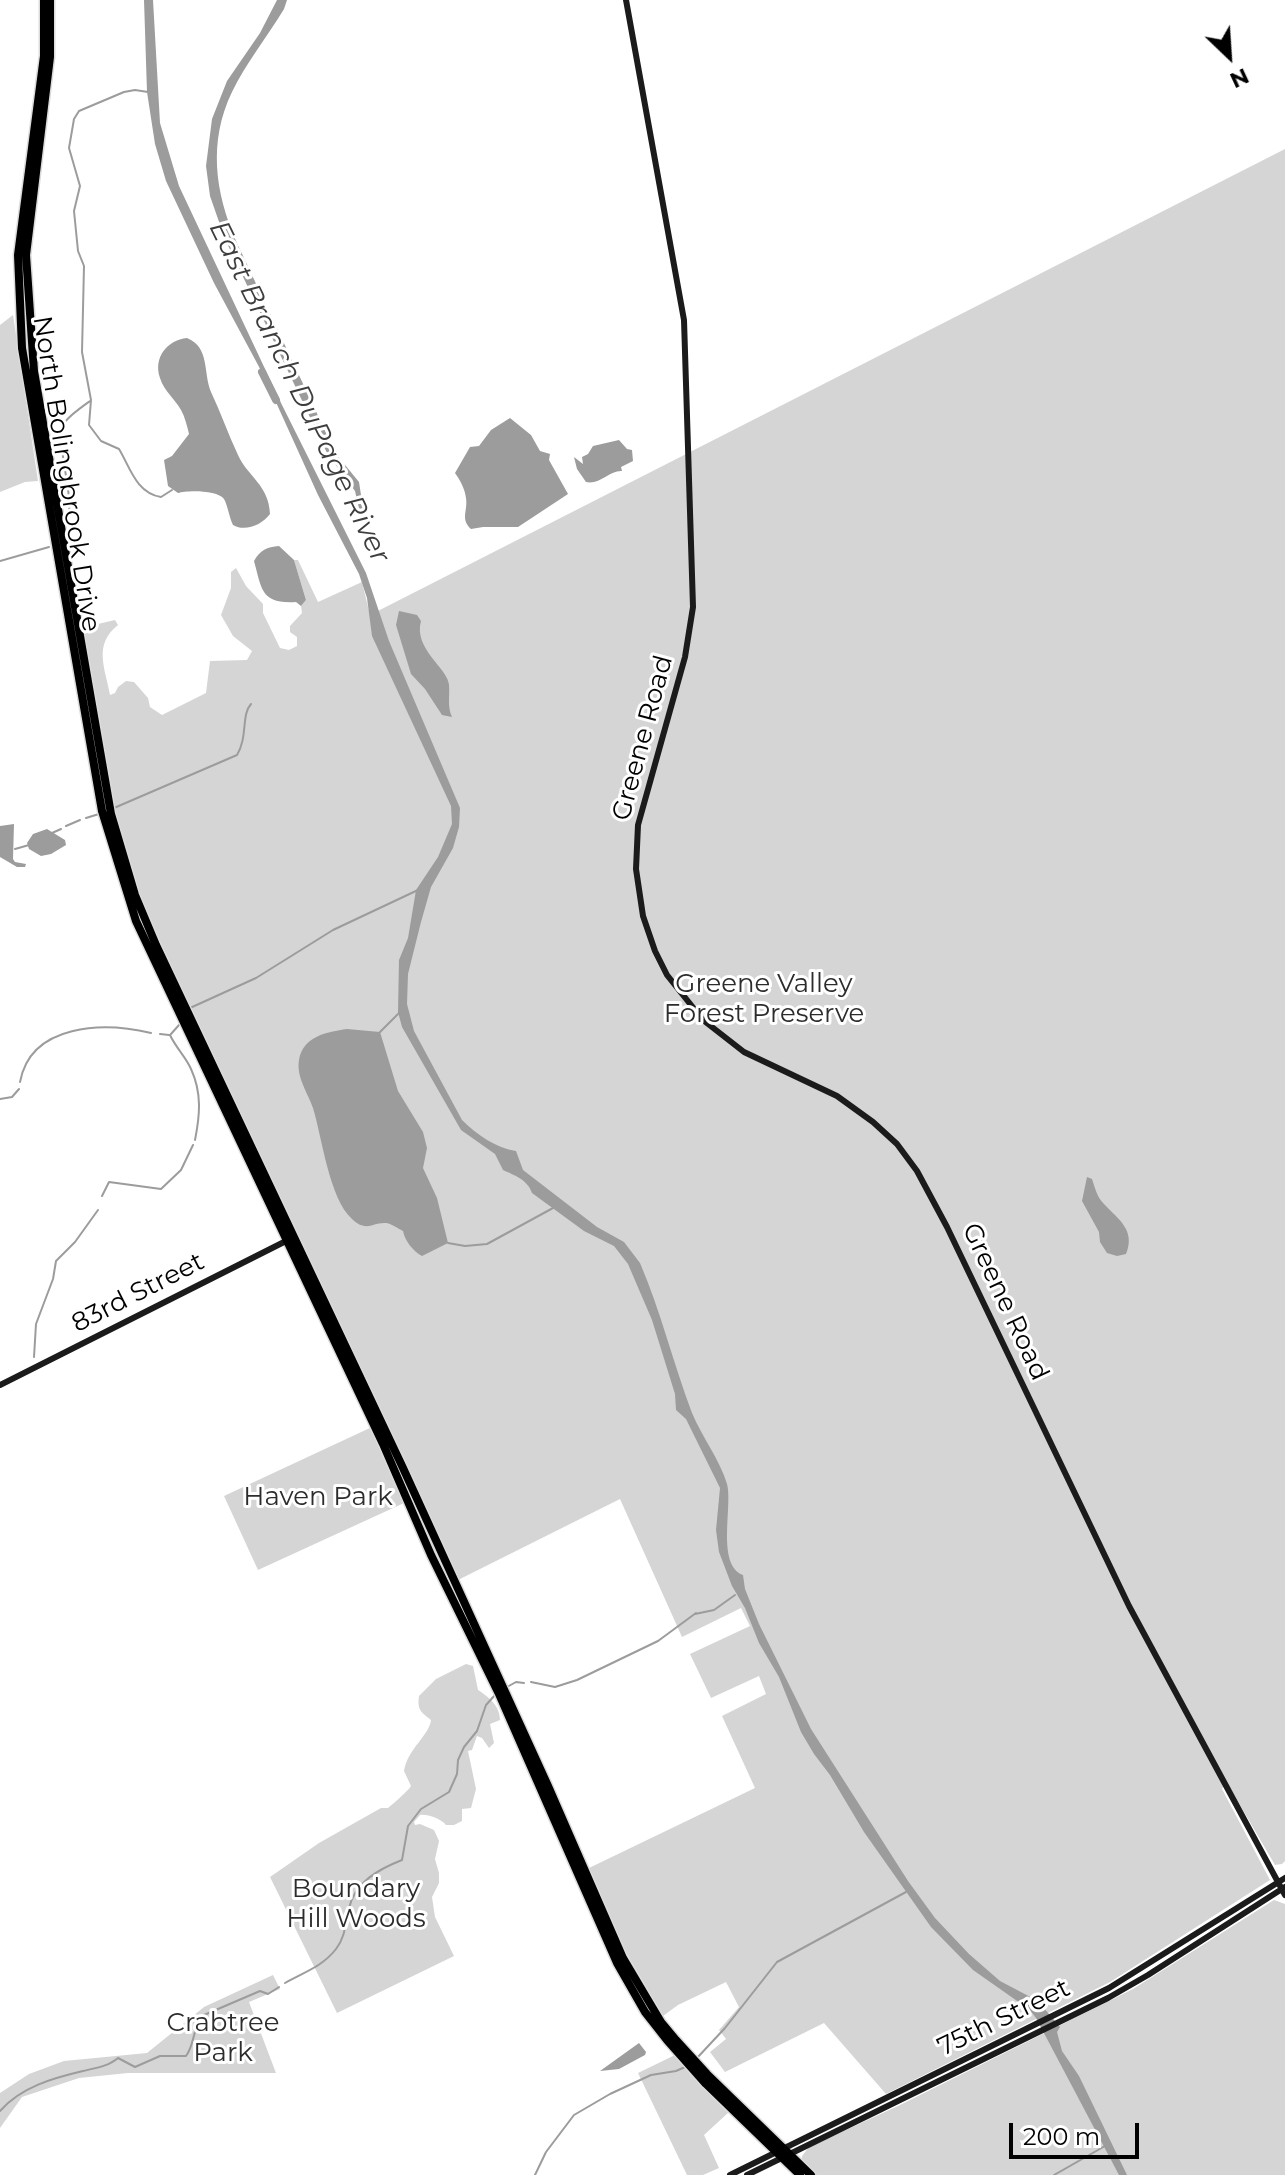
<!DOCTYPE html>
<html>
<head>
<meta charset="utf-8">
<style>
	body { margin:0 }
	#map { position:relative; width:1285px; height:2175px; overflow:hidden; background:#fff; font-family:Montserrat,sans-serif }
	canvas { display:block }
	.north { position:absolute; left:1189px; top:16px; width:80px; height:80px; -webkit-text-stroke:6px #fff; paint-order:stroke; rotate:155deg; font-size:22px; font-weight:700; line-height:32px; text-align:center; color:#000 }
	.north::after { content:''; display:block; margin:auto; width:28px; height:36px; background:#000; clip-path:polygon(50% 0,100% 100%,50% 72%,0 100%) }
	.scale { position:absolute; left:1009px; top:2123px; width:130px; height:36px; box-sizing:border-box; border:4px solid #000; border-top:0; padding-left:10px; font-size:24px; line-height:28px; white-space:nowrap; color:#000; -webkit-text-stroke:6px #fff; paint-order:stroke }
</style>
</head>
<body>
<div id="map">
<canvas width="1285" height="2175"></canvas>
<div class="north">N</div>
<div class="scale">200 m</div>
</div>
<script>
const g = document.querySelector('canvas').getContext('2d');
g.lineJoin = 'round';
function fillPath(path, color) { g.fillStyle = color; g.fill(path, 'evenodd'); }
function trace(path, color, width, dash) { g.strokeStyle = color; g.lineWidth = width; g.lineCap = dash ? 'butt' : 'round'; g.setLineDash(dash || []); g.stroke(path); }
function drawText(font, color, halo, rows, align = 'center') {
  g.font = font + ' Montserrat,sans-serif'; g.lineWidth = 6; g.setLineDash([]); g.textBaseline = 'middle'; g.strokeStyle = halo; g.fillStyle = color; for (const [text, x, y, turn = 0] of rows) {
    g.save(); g.translate(x, y); g.rotate((+turn || 0) * Math.PI / 180); g.textAlign = isNaN(turn) ? turn : align; if (halo) g.strokeText(text, 0, 0); g.fillText(text, 0, 0); g.restore();
  }
}
fillPath(new Path2D(`
	M1285 149V1861L1282 1864 1275 1865 1226 1781 1222 1789 1270 1880 1110 1982 886 2094 824 2023 725 2072 710 2052 726 2039 719 2030 739 2007 726 1982 678 2005 663 2016 625 1951 589 1868 755 1788 722 1716 766 1694 759 1676 711 1698 690 1654 750 1626 741 1608 682 1637 620 1499 456 1581 138 894 114 814 83 632 98 624 115 620 118 625C93 645 105 667 110 695L115 693 118 687 126 681 134 682 148 698 150 707 162 715 206 693 210 661 247 660 252 651 233 636 221 615 231 588V572L236 568 246 586 263 604V613L280 648 289 650 297 646V637L290 632V626L302 613 301 606 306 600 294 560H298L318 602 362 582 370 615Z
	M13 315 38 481 25 482 0 492V325Z
	M372 1427 404 1503 258 1570 224 1496Z
	M466 1664 473 1666 478 1690C489 1697 500 1706 500 1720L490 1724 494 1743 489 1748 482 1738 477 1736 472 1750 468 1751 476 1789 471 1808 462 1809V1821L454 1825H446C441 1819 428 1814 420 1815L414 1822 415 1825 420 1824 434 1830 439 1841 435 1859 439 1873V1883L432 1897 435 1917 454 1956 337 2013 270 1877 319 1843 381 1808H388C393 1804 409 1790 411 1786L404 1771C408 1748 429 1736 431 1720 421 1712 417 1710 419 1696L436 1679Z
	M1274 1900 1285 1904V2175H814L802 2162V2156L809 2147 898 2106 1133 1989Z
	M273 1975 280 1989 249 2002 276 2073H128L79 2078 22 2097 0 2128V2093L29 2074 64 2061 147 2053 204 2007Z
	M675 2055 729 2112 704 2135 719 2168 703 2175H687L638 2073Z`), '#d5d5d5');
fillPath(new Path2D(`
	M144 0H153L160 123 179 186 282 405 366 573 389 641 460 808 459 827 453 848 431 887 421 922 408 974 407 1004 414 1031 462 1120C477 1135 496 1148 516 1151L523 1170 597 1227 624 1242 640 1263C661 1312 673 1363 692 1413 702 1437 720 1460 727 1484 733 1506 716 1565 743 1575L745 1589 759 1624 811 1729 908 1881 935 1918 969 1954 1000 1981 1038 2001 1060 2027 1057 2032 1062 2051 1079 2076 1127 2175H1119L1036 2018 1030 2010 973 1970 931 1927 864 1832 830 1775 814 1754 801 1732 779 1677 759 1643 745 1608 732 1586 719 1552 716 1530 720 1488 686 1419 676 1410 675 1394 652 1320 628 1264 614 1246 584 1231 532 1193C528 1180 514 1175 503 1170L495 1154 461 1130 402 1027 398 1012 399 960 408 938 416 890 438 857 452 824 451 806 372 636 367 598 359 574 318 495 265 378 214 283 166 181 155 144 147 92Z
	M277 0H287L284 9C267 37 246 63 232 92 208 142 215 192 236 241L336 454 359 482 365 521 363 526 355 491 327 453 225 239 210 196 206 166 212 119 227 81 260 33Z
	M187 338C210 347 203 373 211 392 221 413 228 434 238 455 248 477 269 485 270 514 262 525 245 532 233 525 229 517 228 506 224 499 218 490 187 490 178 493L168 486 164 460 172 456 189 434C187 426 185 417 181 410 175 399 164 391 160 378 153 358 167 340 187 338Z
	M510 418 531 435 540 451 550 454 549 460 568 494 518 527H483L471 529C460 519 468 511 466 498 465 489 460 480 455 473L470 447 479 446 491 430Z
	M619 440 627 449 632 450 633 461 621 467 622 471C610 470 600 485 586 482L577 469 574 457 583 464 582 457 588 454 593 446Z
	M279 546 294 560 306 600 301 606 296 602C261 604 262 590 254 561 260 550 267 547 279 546Z
	M399 611 417 615 421 621C413 649 448 668 449 685 450 696 447 706 452 717L442 715 425 689 411 674 396 625Z
	M14 824 13 859 15 862 26 864 25 867H17L0 857V826Z
	M47 829 65 840 66 845 51 854 41 856 29 849 27 843 33 834Z
	M347 1029 380 1032 398 1091 423 1132 427 1148 423 1168 437 1198 448 1243 422 1256C413 1251 405 1241 403 1231 399 1229 390 1223 386 1223 372 1222 367 1233 352 1219 329 1198 322 1137 313 1108 308 1093 296 1077 299 1060 303 1036 327 1032 347 1029Z
	M1087 1177 1092 1179C1095 1188 1097 1197 1104 1204 1118 1219 1136 1230 1126 1254L1117 1256 1107 1253 1100 1242 1099 1232 1082 1201Z
	M639 2043 646 2052 645 2055 619 2069 600 2071Z`), '#9c9c9c');
trace(new Path2D(`
	M148 92 135 90 124 92 79 111 74 119 69 148 80 186 74 211 78 251 84 266 82 352 91 400 89 425 101 441 119 449C130 467 136 493 161 497L172 490
	M68 519C75 494 53 439 65 422 70 415 83 406 90 401
	M0 561 49 547
	M114 808 237 755C248 737 241 715 251 704
	M86 818 99 814
	M66 826 80 820
	M52 833 61 829
	M15 849 29 845
	M190 1008 256 978 333 930 418 890
	M380 1032 399 1013
	M160 1034 169 1035
	M171 1034 179 1025
	M170 1035C176 1048 186 1057 191 1069 202 1093 200 1115 195 1140
	M20 1082C31 1023 104 1022 151 1033
	M0 1099 12 1097 19 1089
	M102 1196 109 1182 161 1189 181 1170 193 1145
	M448 1243 465 1246 487 1244 553 1208
	M34 1357 36 1324 53 1279 56 1261 75 1242 98 1210
	M695 1614 714 1610 735 1595
	M531 1682 555 1687 577 1680 658 1641 696 1613
	M507 1687 516 1682 524 1683
	M285 1983C304 1972 322 1967 336 1949 346 1936 345 1923 349 1908 355 1882 379 1869 402 1860L408 1826 421 1809 449 1792 457 1774 458 1760 464 1747 477 1731 486 1705 495 1695
	M697 2058 725 2028 777 1962 906 1892
	M0 2111C21 2087 53 2078 83 2071 96 2068 109 2066 118 2058L135 2067 160 2056H186C195 2044 192 2028 204 2015L260 1991 268 1994 279 1987
	M535 2175 546 2152 574 2115 610 2094 651 2075 676 2071 685 2067
	M1054 2175 1105 2146`), '#9c9c9c', 2);
trace(new Path2D(`
	M262 372 276 400`), '#9c9c9c', 8);
const primary = new Path2D(`
	M44 0V56L18 255 22 348 102 811 136 921 383 1444 431 1555 499 1694 617 1963 645 2012 667 2040 706 2084 800 2175
	M50 0V57L26 255 34 371 111 814 135 895 156 945 403 1468 548 1786 623 1958 661 2022 676 2040 707 2074 811 2175`);
trace(primary, '#dbdbdb', 11);
trace(new Path2D(`
	M626 0 684 320 693 607 685 657 638 825 636 869 643 916 655 951 667 975 703 1020 744 1052 837 1096 873 1122 897 1144 917 1171 947 1227 1129 1606 1285 1895
	M0 1385 290 1239
	M730 2175 1109 1988 1285 1878
	M747 2175 1108 1998 1148 1975 1285 1887`), '#1b1b1b', 6);
trace(primary, '#000', 8);
drawText('26px', '#000', '#fff', [
	["North Bolingbrook Drive",66,474,81],
	["Greene Road",643,738,-75],
	["83rd Street",138,1293,-27],
	["Greene Road",1005,1302,65],
	["75th Street",1004,2018,-26]
]);
drawText('26px', '#2c2c2c', '#fff', [
	["Greene Valley",764,984],
	["Forest Preserve",764,1014],
	["Haven Park",318,1497],
	["Boundary",356,1889],
	["Hill Woods",356,1919],
	["Crabtree",223,2023],
	["Park",223,2053]
]);
drawText('italic 28px', '#3d3d3d', '#fff', [
	["East Branch DuPage River",299,392,64]
]);
</script>
</body>
</html>
